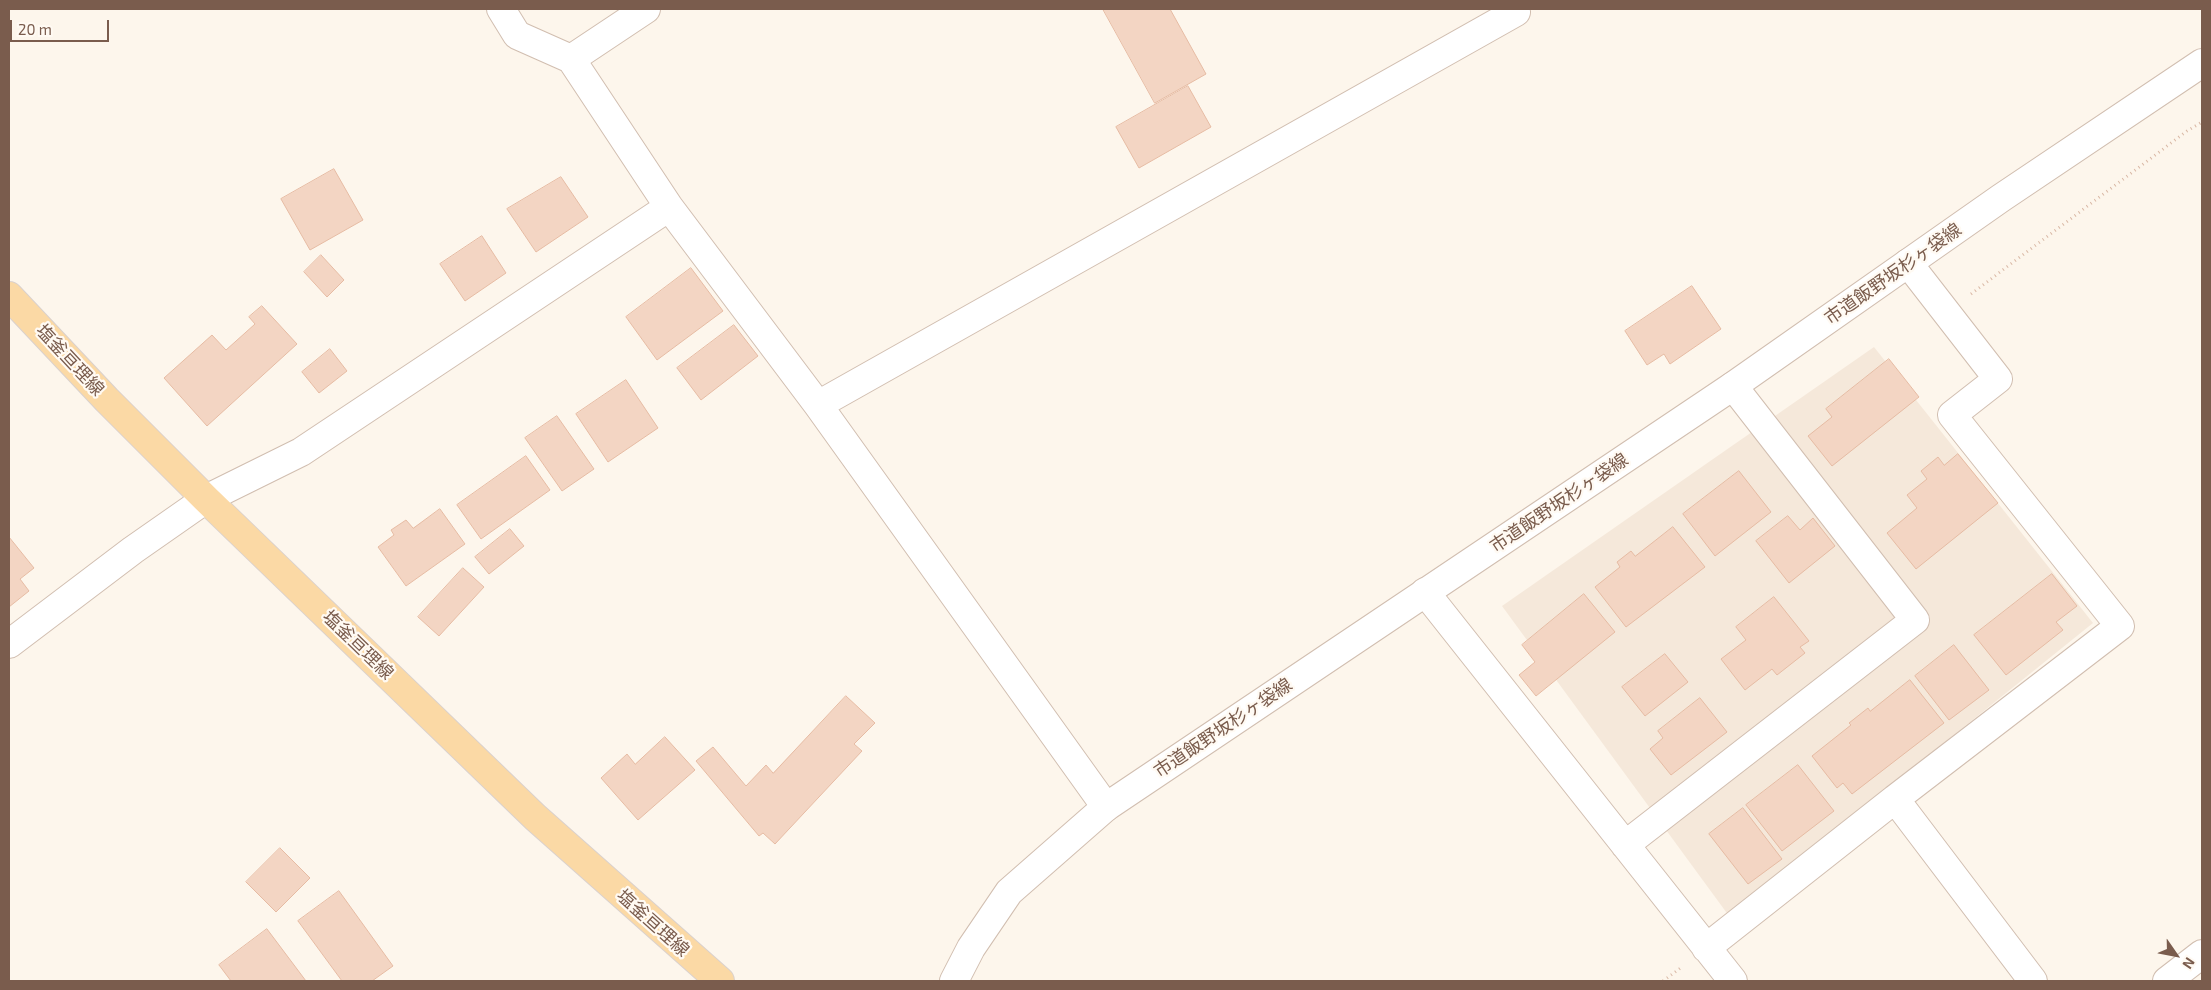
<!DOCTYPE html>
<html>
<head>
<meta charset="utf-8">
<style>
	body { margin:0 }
	#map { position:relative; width:2211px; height:990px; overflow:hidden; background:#fdf6ec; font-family:"Exo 2",sans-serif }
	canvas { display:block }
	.frame { position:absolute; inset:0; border:10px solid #7a5c4d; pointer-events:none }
	.north { position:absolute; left:2151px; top:930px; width:50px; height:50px; -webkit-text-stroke:4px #fffaf3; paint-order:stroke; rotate:123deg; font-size:14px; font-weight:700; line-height:20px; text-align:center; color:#7a5c4d }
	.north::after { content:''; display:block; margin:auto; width:18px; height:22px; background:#7a5c4d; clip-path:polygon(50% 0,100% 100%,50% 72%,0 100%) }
	.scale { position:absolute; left:10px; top:20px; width:99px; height:22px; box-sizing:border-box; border:2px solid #7a5c4d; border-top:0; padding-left:6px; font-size:15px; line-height:18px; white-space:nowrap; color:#7a5c4d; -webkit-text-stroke:4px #fffaf3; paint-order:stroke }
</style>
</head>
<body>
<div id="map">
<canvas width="2211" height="990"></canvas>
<div class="frame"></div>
<div class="north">N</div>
<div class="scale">20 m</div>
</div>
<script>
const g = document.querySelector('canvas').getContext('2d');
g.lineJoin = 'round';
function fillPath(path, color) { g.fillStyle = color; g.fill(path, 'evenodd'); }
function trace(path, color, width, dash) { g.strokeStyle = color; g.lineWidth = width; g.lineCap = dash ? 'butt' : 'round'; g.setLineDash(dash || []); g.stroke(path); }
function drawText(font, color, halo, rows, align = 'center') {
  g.font = font + ' "Exo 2","Noto Sans JP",sans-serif'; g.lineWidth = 4.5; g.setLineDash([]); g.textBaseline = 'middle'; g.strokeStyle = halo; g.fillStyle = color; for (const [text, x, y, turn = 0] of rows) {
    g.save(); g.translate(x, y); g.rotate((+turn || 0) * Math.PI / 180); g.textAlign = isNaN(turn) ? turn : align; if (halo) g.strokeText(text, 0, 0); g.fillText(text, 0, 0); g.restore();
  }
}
fillPath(new Path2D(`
	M1874 347 2093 623 1729 916 1502 606Z`), '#f5e8da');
const building = new Path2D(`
	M1103 9H1170L1206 74 1155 103Z
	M1188 86 1211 127 1139 168 1116 127Z
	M334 169 363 220 310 250 281 199Z
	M561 177 588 217 536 252 507 209Z
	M482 236 506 273 465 301 440 264Z
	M321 255 344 280 327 297 304 272Z
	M691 268 723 311 657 360 626 317Z
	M1692 286 1721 329 1670 364 1664 354 1647 365 1625 331Z
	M262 306 297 344 207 426 164 378 212 335 226 350 255 324 249 317Z
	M734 325 758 356 701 400 677 368Z
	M330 349 347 371 319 393 302 372Z
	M1889 359 1919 397 1832 466 1808 436 1832 417 1826 409Z
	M626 380 658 428 608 462 576 414Z
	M557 416 594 469 562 491 525 438Z
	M1958 454 1998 503 1916 569 1887 533 1917 508 1907 495 1927 479 1921 471 1938 457 1944 465Z
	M526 456 550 490 481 539 457 505Z
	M1739 471 1771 512 1715 556 1683 514Z
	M440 509 465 544 406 586 378 547 394 535 391 530 406 520 413 528Z
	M1788 516 1800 530 1813 518 1835 546 1789 583 1756 541Z
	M1673 527 1705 567 1626 627 1595 587 1620 567 1617 562 1631 551 1635 556Z
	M510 529 524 546 489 574 475 557Z
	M9 537 34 568 20 579 29 591 9 607Z
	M463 568 484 587 439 636 418 617Z
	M2052 574 2077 606 2056 622 2063 630 2006 675 1974 635Z
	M1584 594 1615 632 1536 696 1519 675 1535 662 1522 645Z
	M1774 597 1809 641 1800 647 1805 653 1777 675 1772 669 1745 690 1721 659 1746 640 1736 627Z
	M1954 645 1989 690 1949 720 1915 676Z
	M1665 654 1688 682 1645 716 1622 687Z
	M1910 680 1944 723 1852 794 1843 783 1837 788 1812 756 1851 725 1849 723 1868 708 1870 711Z
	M846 696 875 723 854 744 862 751 775 844 763 833 759 836 696 761 713 747 746 786 766 765 773 773Z
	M1700 698 1727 732 1671 775 1650 749 1663 738 1658 731Z
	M665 737 695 770 638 820 601 778 627 754 635 764Z
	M1798 765 1834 811 1782 851 1746 805Z
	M1743 808 1782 859 1748 884 1709 834Z
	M280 848 310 878 276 912 246 882Z
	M339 891 393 966 372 981H342L298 921Z
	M267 929 306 981H231L219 965Z`);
fillPath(building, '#f3d5c3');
trace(building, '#e6bba3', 1);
const minor = new Path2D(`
	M501 9 517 35 571 59
	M646 9 571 59 669 207 818 405 1106 807
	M1908 263 1998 379 1952 415 2120 626 1895 799 2033 981
	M818 405 1516 12 1514 9
	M206 499 301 452 669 207
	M1425 592 1733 981
	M1625 845 1915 620 1733 386
	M1706 948 1895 799
	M2167 981 2202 954`);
const tertiary = new Path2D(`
	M9 644 133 550 206 499
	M954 981 971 948 1009 892 1106 807 1733 386 2001 198 2202 63`);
const primary = new Path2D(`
	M9 296 107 400 206 499 535 817 720 981`);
trace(minor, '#d1beb0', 30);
trace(tertiary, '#d1beb0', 30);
trace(primary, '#dad1cd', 30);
trace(new Path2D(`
	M1971 294 2187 131 2202 122
	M1663 981 1682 967`), '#d9b8a5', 3, [1, 4]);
trace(minor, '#fff', 28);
trace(tertiary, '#fff', 28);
trace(primary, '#fbd9a5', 28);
drawText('18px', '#7a5c4d', '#fffaf3', [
	["市道飯野坂杉ヶ袋線",1893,274,-35],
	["塩釜亘理線",70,360,47],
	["市道飯野坂杉ヶ袋線",1559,503,-34],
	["塩釜亘理線",358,645,44],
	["市道飯野坂杉ヶ袋線",1223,728,-34],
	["塩釜亘理線",653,923,42]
]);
</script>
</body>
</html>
